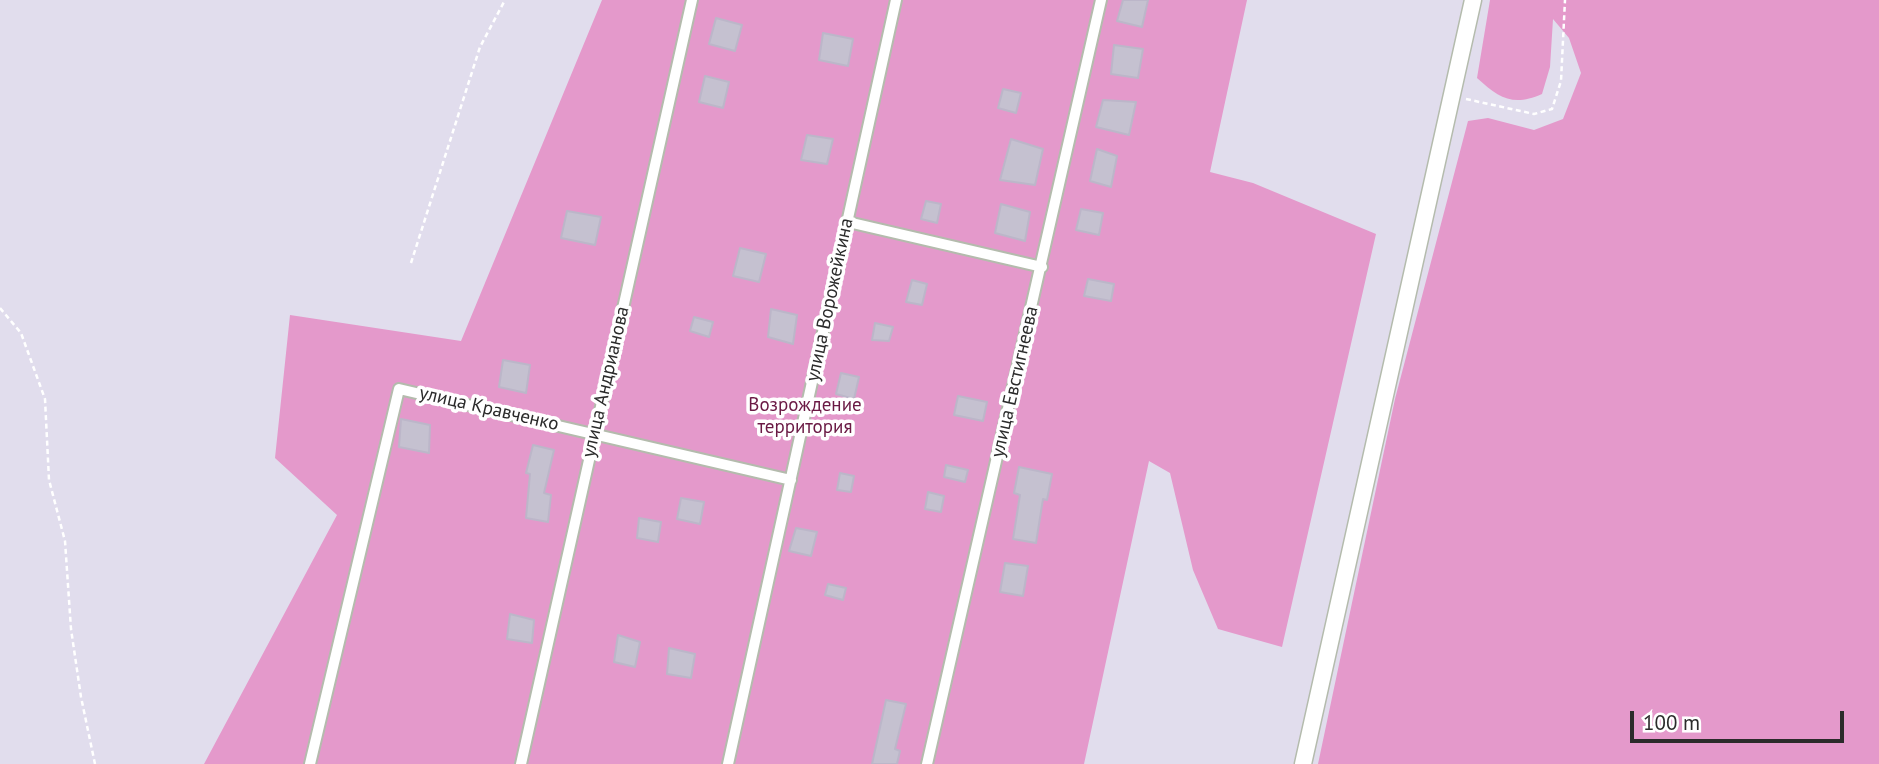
<!DOCTYPE html>
<html>
<head>
<meta charset="utf-8">
<style>
	body { margin:0 }
	#map { position:relative; width:1879px; height:764px; overflow:hidden; background:#e1dded; font-family:"PT Sans",sans-serif }
	canvas { display:block }
	.scale { position:absolute; left:1630px; top:711px; width:214px; height:32px; box-sizing:border-box; border:4px solid #2b2b2b; border-top:0; padding-left:9px; font-size:21px; line-height:24px; white-space:nowrap; color:#2b2b2b; -webkit-text-stroke:5px #fff; paint-order:stroke }
</style>
</head>
<body>
<div id="map">
<canvas width="1879" height="764"></canvas>
<div class="scale">100 m</div>
</div>
<script>
const g = document.querySelector('canvas').getContext('2d');
g.lineJoin = 'round';
function fillPath(path, color) { g.fillStyle = color; g.fill(path, 'evenodd'); }
function trace(path, color, width, dash) { g.strokeStyle = color; g.lineWidth = width; g.lineCap = dash ? 'butt' : 'round'; g.setLineDash(dash || []); g.stroke(path); }
function drawText(font, color, halo, rows, align = 'center') {
  g.font = font + ' "PT Sans",sans-serif'; g.lineWidth = 7; g.setLineDash([]); g.textBaseline = 'middle'; g.strokeStyle = halo; g.fillStyle = color; for (const [text, x, y, turn = 0] of rows) {
    g.save(); g.translate(x, y); g.rotate((+turn || 0) * Math.PI / 180); g.textAlign = isNaN(turn) ? turn : align; if (halo) g.strokeText(text, 0, 0); g.fillText(text, 0, 0); g.restore();
  }
}
fillPath(new Path2D(`
	M602 0H1247L1210 172 1253 183 1376 234 1282 647 1218 629 1193 570 1170 473 1149 461 1084 764H204L337 515 275 458 290 315 461 341Z
	M1490 0H1879V764H1318L1395 399 1468 121 1488 118 1534 130 1563 119 1581 73 1569 38 1553 19 1550 67 1542 94C1513 107 1499 98 1477 78Z`), '#e499cb');
const building = new Path2D(`
	M1123 0H1148L1142 27 1117 21Z
	M716 18 742 25 735 51 709 44Z
	M823 33 853 39 848 66 819 60Z
	M1114 45 1143 49 1138 78 1111 74Z
	M705 76 729 82 723 108 699 102Z
	M1003 89 1021 93 1016 113 998 108Z
	M1103 100 1136 102 1129 135 1096 127Z
	M807 135 833 139 827 164 801 160Z
	M1011 139 1043 149 1035 185 1000 180Z
	M1097 149 1117 156 1111 187 1090 181Z
	M926 201 941 204 937 223 921 219Z
	M1001 204 1030 212 1025 241 995 233Z
	M1081 209 1103 213 1099 235 1076 230Z
	M567 211 601 217 595 245 561 238Z
	M740 248 766 254 759 282 733 276Z
	M1088 279 1114 284 1111 301 1084 296Z
	M912 280 927 284 922 305 906 302Z
	M771 309 797 315 793 344 768 337Z
	M694 317 713 322 709 337 690 331Z
	M875 323 893 327 889 341 872 340Z
	M503 360 530 365 526 393 499 387Z
	M841 373 859 377 854 399 836 394Z
	M958 396 987 402 983 421 954 415Z
	M401 419 430 425 429 453 399 447Z
	M533 445 554 450 544 493 551 495 548 522 526 518 530 474 526 473Z
	M946 465 968 470 965 482 944 477Z
	M1019 467 1052 474 1047 500 1043 499 1036 543 1013 539 1020 495 1014 493Z
	M840 473 854 476 851 492 837 490Z
	M928 492 944 496 941 512 925 509Z
	M681 498 704 502 700 524 677 519Z
	M639 518 661 522 658 542 637 538Z
	M796 528 817 532 811 556 789 551Z
	M1005 563 1028 566 1023 596 1000 592Z
	M828 584 846 588 843 600 825 595Z
	M510 614 534 620 532 643 507 639Z
	M618 635 640 642 635 667 614 662Z
	M669 648 695 654 691 678 667 674Z
	M886 700 906 704 895 749 900 751 897 764H872Z`);
fillPath(building, '#c5c1d0');
trace(building, '#bcb6c9', 2);
const minor = new Path2D(`
	M848 222 1042 267
	M310 764 399 389 791 480
	M521 764 692 0
	M728 764 896 0
	M927 764 1101 0`);
const secondary = new Path2D(`
	M1303 764 1473 0`);
trace(minor, '#b4bbad', 14);
trace(secondary, '#b4bbad', 19);
trace(new Path2D(`
	M1466 99 1534 114 1552 109 1561 81 1565 0
	M411 263 480 47 505 0
	M0 308 21 333 45 399 49 480 65 541 71 629 81 697 95 764`), '#fff', 2.5, [5, 3.5]);
trace(minor, '#fff', 10);
trace(secondary, '#fff', 16);
drawText('19px', '#2b2b2b', '#fff', [
	["улица Ворожейкина",830,300,-78],
	["улица Андрианова",606,382,-77],
	["улица Евстигнеева",1015,382,-77],
	["улица Кравченко",489,409,13]
]);
drawText('19px', '#6a1944', '#fff', [
	["Возрождение",805,406],
	["территория",805,428]
]);
</script>
</body>
</html>
